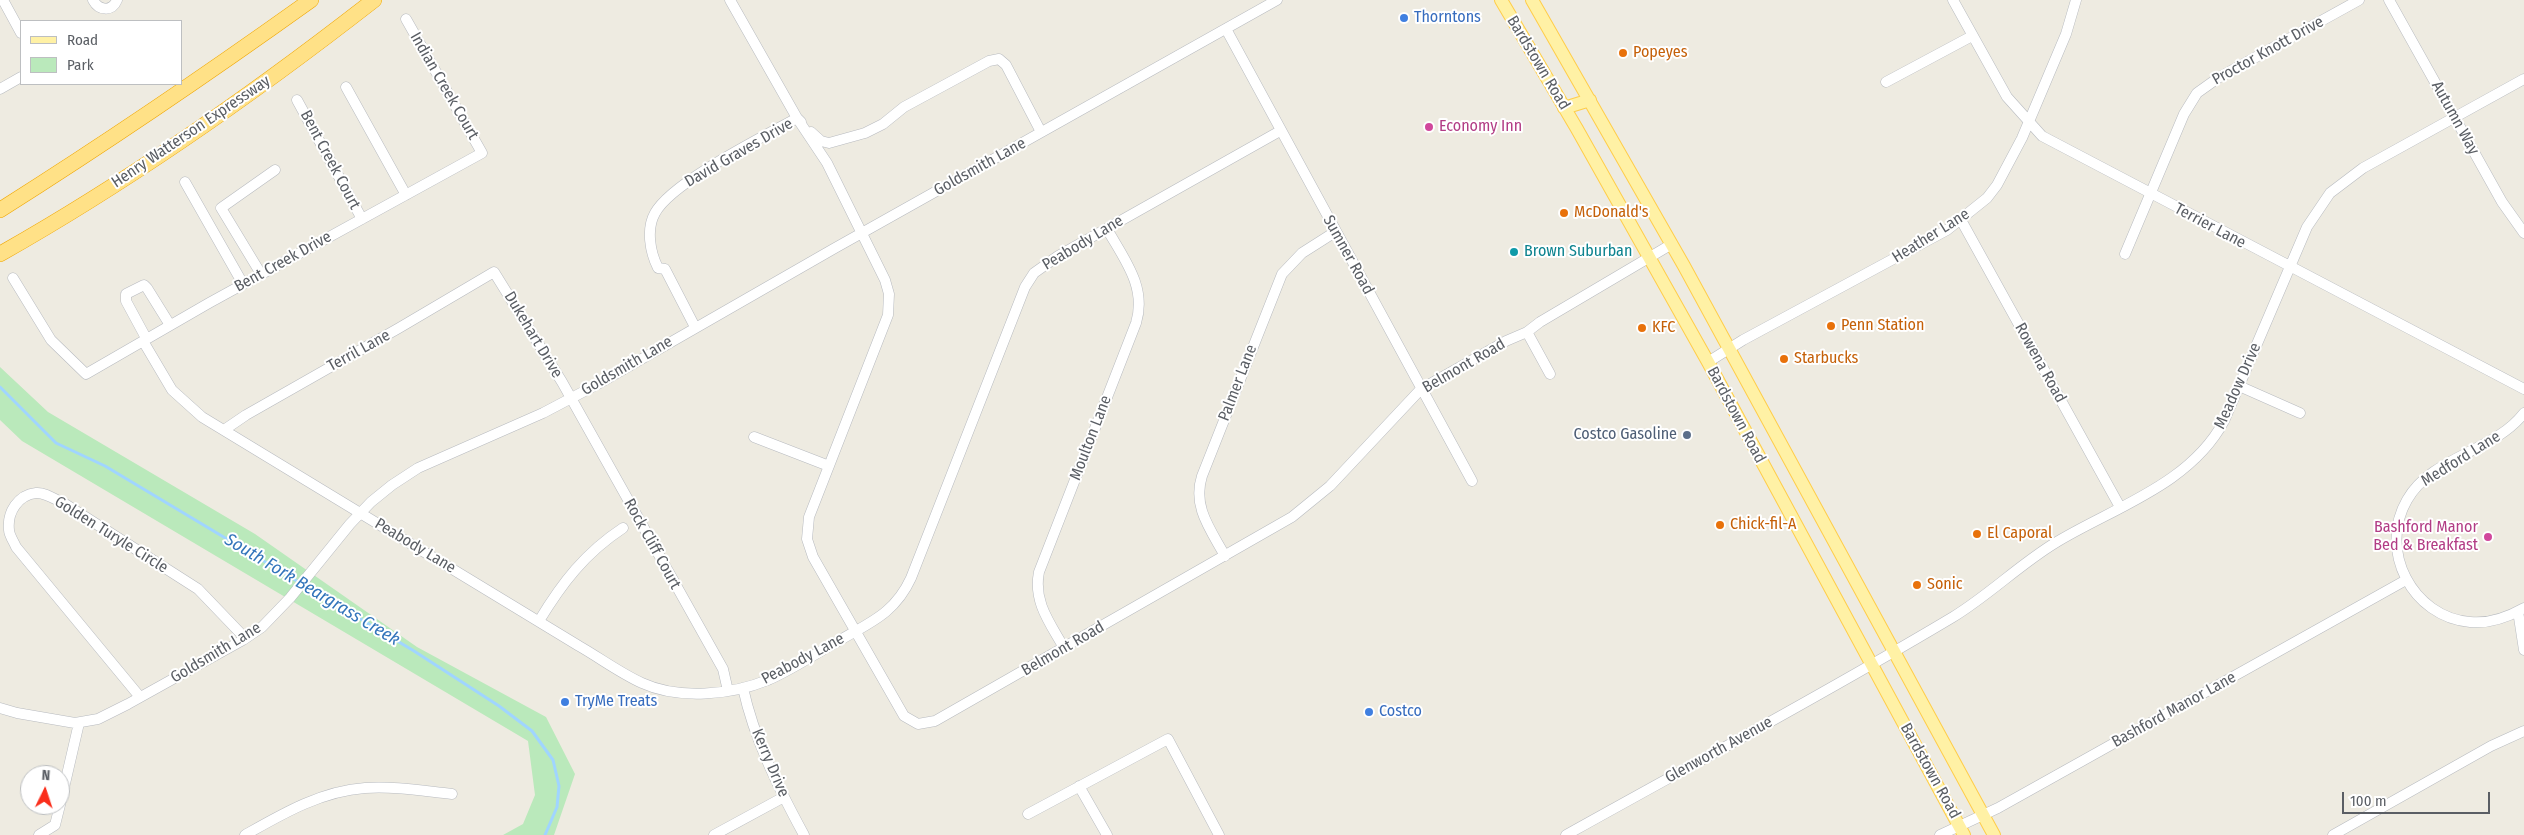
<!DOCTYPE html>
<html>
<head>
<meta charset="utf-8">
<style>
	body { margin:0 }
	#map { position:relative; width:2524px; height:835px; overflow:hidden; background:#eeebe1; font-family:"Fira Sans Condensed",sans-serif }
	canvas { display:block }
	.legend { position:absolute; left:20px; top:20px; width:162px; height:65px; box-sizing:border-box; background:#fff; border:1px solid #bdbfc1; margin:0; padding:6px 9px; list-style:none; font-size:15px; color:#5a5e64 }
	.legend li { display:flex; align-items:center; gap:10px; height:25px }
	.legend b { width:25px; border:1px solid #bdbfc1 }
	.north { position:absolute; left:20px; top:765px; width:50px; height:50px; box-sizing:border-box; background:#fff; border:1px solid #bdbfc1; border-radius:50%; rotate:4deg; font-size:14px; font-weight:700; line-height:20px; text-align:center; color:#5a5e64 }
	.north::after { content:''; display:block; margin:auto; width:18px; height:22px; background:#fa2e1b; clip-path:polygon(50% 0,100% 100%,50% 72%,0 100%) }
	.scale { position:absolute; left:2342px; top:792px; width:148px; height:22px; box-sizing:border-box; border:2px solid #5a5e64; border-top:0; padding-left:6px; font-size:15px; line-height:18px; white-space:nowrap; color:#5a5e64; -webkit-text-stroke:4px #fff; paint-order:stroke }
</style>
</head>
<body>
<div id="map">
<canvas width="2524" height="835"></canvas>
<ul class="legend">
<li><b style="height:6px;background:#fff1a5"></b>Road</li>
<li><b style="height:14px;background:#bae9bb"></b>Park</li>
</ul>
<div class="north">N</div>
<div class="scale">100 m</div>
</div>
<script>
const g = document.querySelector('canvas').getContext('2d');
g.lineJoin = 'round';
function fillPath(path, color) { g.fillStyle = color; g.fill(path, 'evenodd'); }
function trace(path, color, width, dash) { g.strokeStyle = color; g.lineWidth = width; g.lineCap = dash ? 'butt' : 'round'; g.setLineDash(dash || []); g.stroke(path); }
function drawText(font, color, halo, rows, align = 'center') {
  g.font = font + ' "Fira Sans Condensed",sans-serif'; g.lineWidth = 4; g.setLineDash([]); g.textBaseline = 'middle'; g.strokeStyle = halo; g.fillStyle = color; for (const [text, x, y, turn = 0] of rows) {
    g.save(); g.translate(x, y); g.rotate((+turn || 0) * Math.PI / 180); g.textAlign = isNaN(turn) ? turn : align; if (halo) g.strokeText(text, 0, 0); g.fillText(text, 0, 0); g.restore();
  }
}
fillPath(new Path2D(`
	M0 367 48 412 255 534 417 647 546 717 575 774 554 835H503L523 824 535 795 528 741 22 441 0 420Z`), '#bae9bb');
trace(new Path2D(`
	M0 387 56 443 105 466 414 651 499 706 532 731 553 760 559 786 557 807 545 835`), '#a0d5ff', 3);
const minor = new Path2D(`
	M3 0 21 33
	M93 0C99 11 112 12 117 0
	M730 0 797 118 827 163 885 280 889 294 888 315 809 517 807 539 813 557 904 716 918 724 935 721 1292 517 1330 486 1421 389 1506 341 1527 332 1540 322 1672 244
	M1953 0 2007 97 2042 136 2524 389
	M2389 0 2502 202 2524 233
	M1226 29 1472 481
	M1886 82 1972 36
	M346 87 406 195
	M0 89 21 77
	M297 100 362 219
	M811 132 821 141 829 143 865 133 883 124 904 107 989 61 999 59 1006 65 1041 132
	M185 182 243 284
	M1961 220 2120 507
	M2125 254 2184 114 2197 93 2218 78 2359 0
	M261 274 221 208 275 170
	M13 278 51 340 86 374 209 303 482 153 406 19
	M695 327 665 269 658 268C650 252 646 229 655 213 672 182 763 137 797 118L801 122
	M1527 332 1550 374
	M146 338 126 301V294L144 285 147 288 170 325
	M143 341 172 390 202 417 579 646C600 658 620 673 642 683 679 700 731 695 768 680 791 670 813 655 835 643 868 623 894 615 911 578L1025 287 1034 273 1058 256 1280 131
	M1708 362 1743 340 1947 230 1987 198 1997 185 2022 138 2066 34 2076 0
	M2239 386 2300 413
	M2524 413C2494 452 2432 456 2407 500 2378 550 2412 617 2470 622 2489 624 2508 617 2524 608
	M224 430 246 415 399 328 494 272 562 382 723 669 728 691
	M754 437 829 466
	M1225 556C1211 530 1192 507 1202 476L1282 274 1302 253 1335 232
	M2518 611 2524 650
	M539 621C562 583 585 553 623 528
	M1064 648C1050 623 1033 602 1039 572L1136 323C1147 287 1124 259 1107 229
	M743 688C754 739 779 789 804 835
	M140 697 16 547C14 542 9 535 9 530 7 512 18 495 36 493 45 492 56 500 65 504L198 589 245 638
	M0 708 17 713 75 723 98 719 128 704 243 640 262 627 290 598 350 524 371 502 392 485 418 468 543 413 598 384 835 248 1277 0
	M1079 786 1107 835
	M60 805 79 723
	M1028 814 1168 739 1219 835
	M39 835 55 825 60 805
	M245 835C282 814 321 791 365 788 394 786 423 791 452 794
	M714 835 784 797
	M1566 835C1695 763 1826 693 1953 617 1989 595 2019 565 2055 543 2112 508 2190 485 2224 421L2307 227 2330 193 2363 168 2524 79
	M1940 835 1998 808 2406 580
	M2333 835 2491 746 2524 731`);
const major = new Path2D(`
	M1501 0 1577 129 1708 362 1964 835
	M1532 0 1684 266 1994 835
	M1564 108 1590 100`);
const highway = new Path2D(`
	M0 210C106 143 209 73 311 0
	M0 254C131 180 256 92 374 0`);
trace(minor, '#b7babf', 11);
trace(major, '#ffcd49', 14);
trace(highway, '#efa600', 16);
trace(minor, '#fff', 10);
trace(major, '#fff1a5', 12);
trace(highway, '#ffe187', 15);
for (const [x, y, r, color] of [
	[1404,18,5,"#3f7fe0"],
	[1623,53,5,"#e8710a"],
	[1429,127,5,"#d1479c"],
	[1564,213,5,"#e8710a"],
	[1514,252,5,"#0f9aa8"],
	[1831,326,5,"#e8710a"],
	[1642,328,5,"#e8710a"],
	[1784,359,5,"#e8710a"],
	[1687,435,5,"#5c6f8a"],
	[1720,525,5,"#e8710a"],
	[1977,534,5,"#e8710a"],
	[2488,537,5,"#d1479c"],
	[1917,585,5,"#e8710a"],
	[565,702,5,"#3f7fe0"],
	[1369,712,5,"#3f7fe0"]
]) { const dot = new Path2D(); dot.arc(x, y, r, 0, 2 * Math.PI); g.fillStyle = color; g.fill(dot); trace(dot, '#fff', 2); }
drawText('16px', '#366cbe', '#fff', [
	["Thorntons",1414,18],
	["TryMe Treats",575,702],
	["Costco",1379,712]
], 'left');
drawText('16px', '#5a5e64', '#fff', [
	["Proctor Knott Drive",2268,51,-29],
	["Bardstown Road",1538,63,59],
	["Indian Creek Court",444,86,60],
	["Autumn Way",2455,118,61],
	["Henry Watterson Expressway",191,132,-34],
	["David Graves Drive",739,153,-30],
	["Bent Creek Court",330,160,62],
	["Goldsmith Lane",980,167,-29],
	["Terrier Lane",2210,226,28],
	["Heather Lane",1931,236,-32],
	["Peabody Lane",1083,243,-31],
	["Sumner Road",1348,255,61],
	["Bent Creek Drive",283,262,-29],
	["Dukehart Drive",533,335,59],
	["Terril Lane",359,351,-29],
	["Rowena Road",2040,363,61],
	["Goldsmith Lane",627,366,-30],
	["Belmont Road",1464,366,-30],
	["Palmer Lane",1238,383,-69],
	["Meadow Drive",2238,386,-66],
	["Bardstown Road",1736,415,62],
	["Moulton Lane",1091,438,-69],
	["Medford Lane",2461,459,-32],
	["Golden Turyle Circle",111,535,32],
	["Rock Cliff Court",652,544,61],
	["Peabody Lane",415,546,31],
	["Belmont Road",1063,649,-30],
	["Goldsmith Lane",216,653,-31],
	["Peabody Lane",803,659,-28],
	["Bashford Manor Lane",2174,710,-29],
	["Glenworth Avenue",1719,750,-29],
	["Kerry Drive",770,763,67],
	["Bardstown Road",1930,771,61]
]);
drawText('16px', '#c56008', '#fff', [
	["Popeyes",1633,53],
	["McDonald's",1574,213],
	["Penn Station",1841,326],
	["KFC",1652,328],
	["Starbucks",1794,359],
	["Chick-fil-A",1730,525],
	["El Caporal",1987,534],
	["Sonic",1927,585]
], 'left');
drawText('16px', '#b23c85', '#fff', [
	["Economy Inn",1439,127],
	["Bashford Manor",2478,528,"right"],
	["Bed & Breakfast",2478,546,"right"]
], 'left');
drawText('16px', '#0d838f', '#fff', [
	["Brown Suburban",1524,252]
], 'left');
drawText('16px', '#4e5e75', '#fff', [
	["Costco Gasoline",1677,435]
], 'right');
drawText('italic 18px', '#3375bb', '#fff', [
	["South Fork Beargrass Creek",312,590,31]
]);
</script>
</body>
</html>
